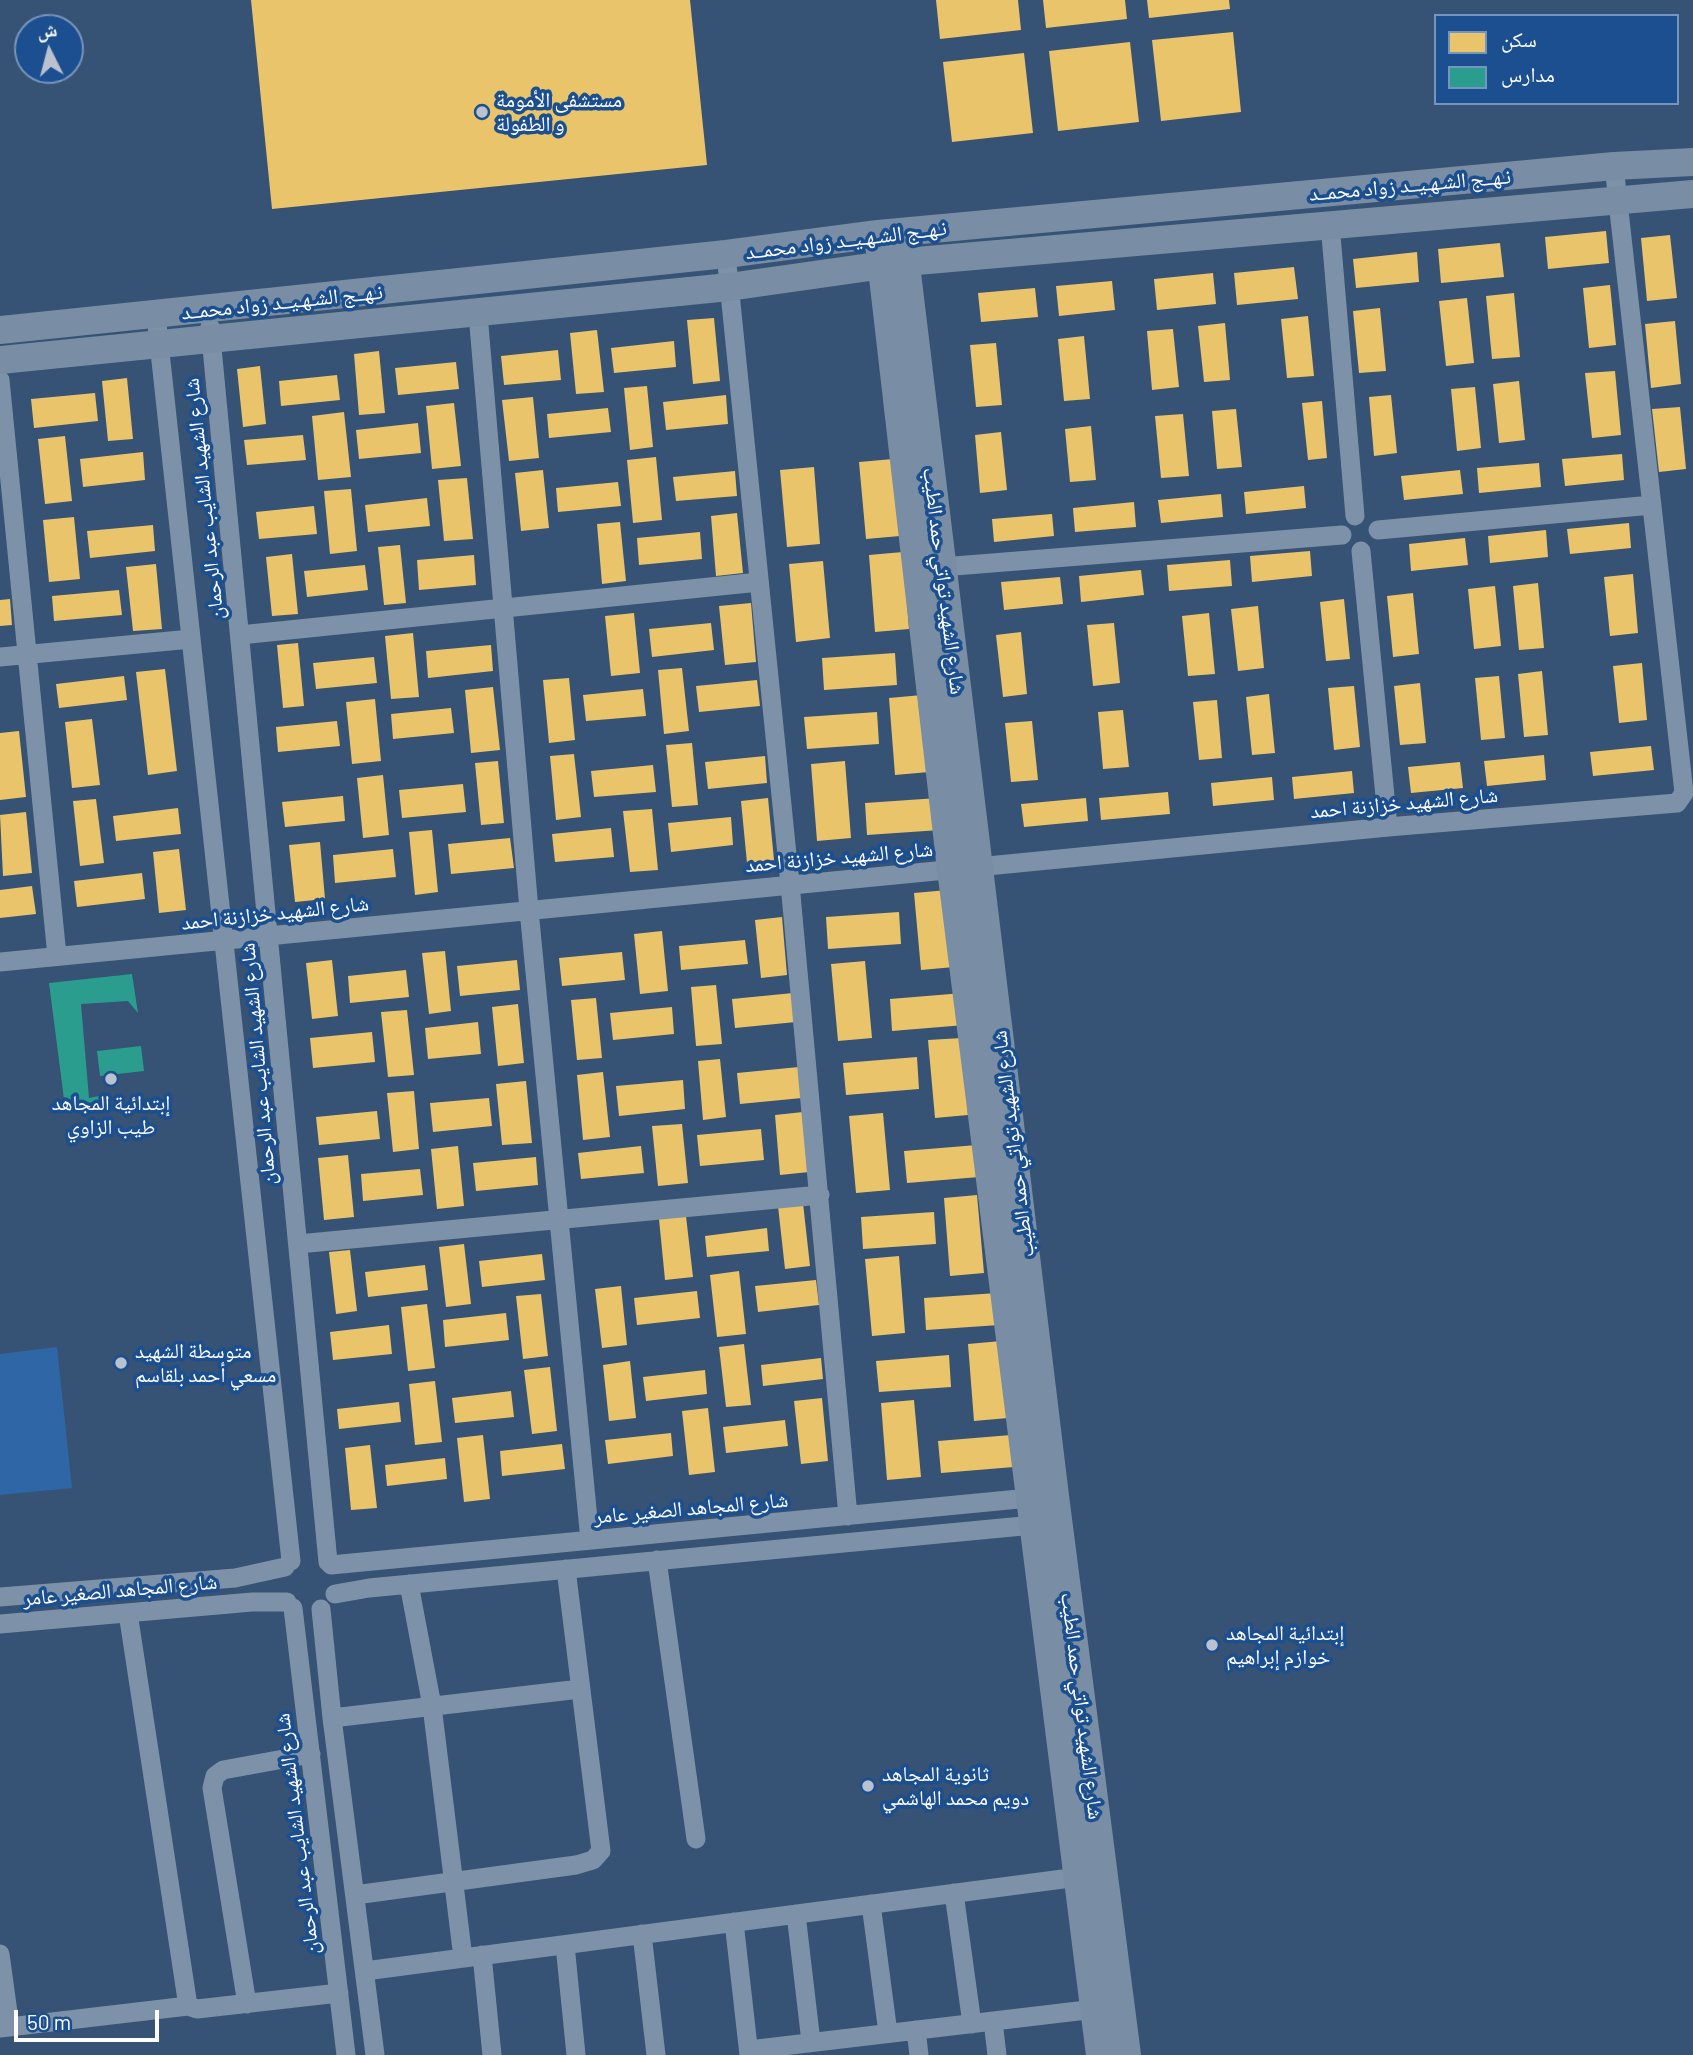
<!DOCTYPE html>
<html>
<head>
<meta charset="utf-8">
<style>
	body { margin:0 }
	#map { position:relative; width:1693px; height:2055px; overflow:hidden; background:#365274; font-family:Barlow,"Noto Naskh Arabic",sans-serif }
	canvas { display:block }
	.legend { position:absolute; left:1434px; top:14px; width:245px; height:91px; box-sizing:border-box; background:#1b4f8f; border:2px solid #7695bc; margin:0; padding:9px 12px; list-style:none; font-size:21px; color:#fff }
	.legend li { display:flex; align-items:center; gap:14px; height:35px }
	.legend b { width:35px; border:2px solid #7695bc }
	.north { position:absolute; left:14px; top:14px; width:70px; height:70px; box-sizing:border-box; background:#1b4f8f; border:2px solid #7695bc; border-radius:50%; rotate:354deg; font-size:19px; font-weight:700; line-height:28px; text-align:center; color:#fff }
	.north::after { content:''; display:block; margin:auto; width:24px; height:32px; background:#b9c2ce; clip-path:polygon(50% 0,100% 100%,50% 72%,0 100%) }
	.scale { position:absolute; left:14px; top:2010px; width:145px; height:32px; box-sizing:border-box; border:4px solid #fff; border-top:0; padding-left:9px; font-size:21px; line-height:24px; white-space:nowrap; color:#fff; -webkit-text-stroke:5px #1b4f8f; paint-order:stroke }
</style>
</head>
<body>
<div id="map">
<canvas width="1693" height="2055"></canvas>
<ul class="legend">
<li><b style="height:19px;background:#e9c46a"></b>سكن</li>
<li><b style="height:19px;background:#2a9d8f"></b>مدارس</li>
</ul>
<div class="north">ش</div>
<div class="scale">50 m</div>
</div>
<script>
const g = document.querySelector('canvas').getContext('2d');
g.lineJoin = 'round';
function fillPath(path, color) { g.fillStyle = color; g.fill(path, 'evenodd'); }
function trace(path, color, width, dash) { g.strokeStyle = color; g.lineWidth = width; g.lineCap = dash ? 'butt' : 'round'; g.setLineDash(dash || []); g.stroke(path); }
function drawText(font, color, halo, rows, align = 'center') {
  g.font = font + ' Barlow,"Noto Naskh Arabic",sans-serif'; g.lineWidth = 7; g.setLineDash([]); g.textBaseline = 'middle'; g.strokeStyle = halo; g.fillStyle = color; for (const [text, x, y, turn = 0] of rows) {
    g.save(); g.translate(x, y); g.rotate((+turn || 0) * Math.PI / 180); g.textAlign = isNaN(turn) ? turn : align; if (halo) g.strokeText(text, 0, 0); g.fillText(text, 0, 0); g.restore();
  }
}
fillPath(new Path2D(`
	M57 1347 72 1488 0 1495V1354Z`), '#2f66a5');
fillPath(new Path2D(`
	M251 0H690L707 165 272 209Z
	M936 0H1018L1021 30 940 39Z
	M1043 0H1125L1127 19 1046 28Z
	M1147 0H1229L1230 9 1149 18Z
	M1233 32 1241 112 1161 121 1152 40Z
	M1130 42 1139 122 1058 131 1049 51Z
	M1024 53 1033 133 952 142 943 62Z
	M1606 231 1609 263 1548 269 1545 237Z
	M1670 235 1677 298 1647 301 1641 238Z
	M1500 243 1504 277 1441 283 1438 249Z
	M1417 252 1419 282 1356 288 1353 259Z
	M1294 267 1298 299 1237 305 1234 273Z
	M1213 273 1216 304 1157 310 1154 279Z
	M1112 281 1115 310 1059 316 1056 286Z
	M1610 285 1616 345 1589 348 1583 288Z
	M1035 288 1038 317 981 322 978 293Z
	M1514 293 1520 357 1492 359 1486 296Z
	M1467 298 1474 363 1446 366 1439 301Z
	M1380 308 1386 371 1359 373 1353 311Z
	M1308 316 1314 376 1287 378 1281 319Z
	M714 318 720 381 693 384 687 320Z
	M1675 321 1681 384 1651 388 1645 324Z
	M1225 323 1230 380 1204 382 1198 326Z
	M1173 329 1179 387 1152 390 1147 331Z
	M597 330 604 392 576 394 570 333Z
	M1084 336 1090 399 1064 401 1058 339Z
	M674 341 676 367 614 373 611 348Z
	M996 343 1002 405 976 407 970 345Z
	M558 350 561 380 504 385 501 356Z
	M379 351 385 413 359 415 354 354Z
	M456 362 459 389 398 395 395 368Z
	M260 366 266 424 243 427 237 369Z
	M1615 371 1621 435 1592 438 1585 373Z
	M337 375 340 400 281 406 279 381Z
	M127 378 133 439 108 441 102 381Z
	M1519 381 1525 440 1499 443 1493 384Z
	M647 386 653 447 630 450 624 388Z
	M1475 387 1481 448 1457 451 1451 389Z
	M95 393 98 421 34 428 31 399Z
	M726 395 728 424 666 430 663 402Z
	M1391 395 1397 453 1374 456 1369 397Z
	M533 397 539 458 509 461 502 400Z
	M1322 401 1327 458 1308 460 1302 403Z
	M454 403 461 466 432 469 426 406Z
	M1680 407 1686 469 1659 472 1652 409Z
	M608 408 611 432 549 438 547 414Z
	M1236 409 1242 467 1217 469 1212 411Z
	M344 412 351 477 318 480 312 416Z
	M1183 414 1189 476 1161 478 1155 416Z
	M418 423 421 453 359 459 356 430Z
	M1091 426 1096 480 1070 482 1065 429Z
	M1001 432 1007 490 980 493 975 435Z
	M303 435 306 460 247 465 244 440Z
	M65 436 72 501 45 504 38 439Z
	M143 452 145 480 83 487 80 459Z
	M1622 454 1624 480 1565 486 1562 459Z
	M656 457 662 520 633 523 627 460Z
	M893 459 900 536 866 539 859 462Z
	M1539 463 1541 487 1479 493 1477 468Z
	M814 467 820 544 787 547 780 470Z
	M543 470 549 528 521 531 515 473Z
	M1460 470 1463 494 1404 500 1401 476Z
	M735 471 737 496 676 501 673 477Z
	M467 478 473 539 444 541 438 480Z
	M618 482 621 506 558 512 556 488Z
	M1304 486 1306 508 1246 514 1244 492Z
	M351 489 357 551 330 554 324 491Z
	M1221 494 1223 517 1161 523 1158 500Z
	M427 498 430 526 368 532 365 505Z
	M1134 502 1136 527 1075 532 1073 508Z
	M314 506 317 534 259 539 256 512Z
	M737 513 743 573 716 576 711 516Z
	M1052 514 1054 536 994 542 992 519Z
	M74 517 80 579 49 582 43 520Z
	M620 522 626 581 602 584 597 524Z
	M1629 523 1631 548 1570 554 1567 529Z
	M153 525 155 551 90 558 87 531Z
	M1546 530 1548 557 1490 563 1488 536Z
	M700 532 702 559 639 565 637 538Z
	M1465 538 1468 565 1411 571 1409 544Z
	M400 545 406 603 384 605 378 547Z
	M1310 551 1312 576 1252 582 1250 556Z
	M903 552 909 629 875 632 869 555Z
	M292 554 298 614 272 616 266 557Z
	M474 555 476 585 419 590 417 560Z
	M1230 560 1232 586 1169 591 1167 565Z
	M823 561 830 638 796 642 789 564Z
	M156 564 162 629 133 631 126 567Z
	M365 565 368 590 307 597 304 571Z
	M1141 570 1144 595 1081 602 1079 576Z
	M1633 574 1638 633 1610 636 1604 577Z
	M1060 577 1063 604 1004 610 1001 582Z
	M1538 583 1544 648 1519 650 1513 586Z
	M1495 586 1501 646 1474 649 1468 589Z
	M119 590 122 615 54 621 52 596Z
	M1413 593 1419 654 1393 657 1387 596Z
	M10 599 12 625 0 626V600Z
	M1344 599 1350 659 1326 661 1320 602Z
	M751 603 756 662 725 665 719 606Z
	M1258 606 1264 668 1238 671 1231 609Z
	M634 613 640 673 611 676 605 616Z
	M1209 613 1215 674 1188 676 1182 616Z
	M711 623 714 650 652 657 649 629Z
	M1114 623 1120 683 1093 686 1087 625Z
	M1021 632 1027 694 1003 697 996 635Z
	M413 633 419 697 391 699 385 636Z
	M298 643 304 706 283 708 277 645Z
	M491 645 493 671 428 678 426 651Z
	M895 653 897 685 824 690 822 658Z
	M374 657 377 683 316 689 313 663Z
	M1642 663 1647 720 1619 723 1613 666Z
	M682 668 689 731 664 734 658 670Z
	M165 669 177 771 148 775 136 672Z
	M1542 671 1548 735 1524 737 1518 674Z
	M124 676 127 700 59 708 56 684Z
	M1499 676 1505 738 1481 740 1475 678Z
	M569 678 575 740 549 743 543 680Z
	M757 680 760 706 699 712 696 686Z
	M1420 683 1426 743 1400 745 1394 686Z
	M1354 686 1360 747 1334 750 1328 688Z
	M493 687 500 750 471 753 465 690Z
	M643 689 646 716 586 721 583 695Z
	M1269 694 1275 753 1252 755 1246 697Z
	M922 695 929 772 895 775 889 698Z
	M375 699 381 761 352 764 346 702Z
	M1217 700 1222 758 1199 760 1193 702Z
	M451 708 454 733 393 739 391 714Z
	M1123 710 1129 767 1103 769 1098 712Z
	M877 712 879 744 807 749 804 717Z
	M92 719 100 785 72 788 65 722Z
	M337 721 340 746 278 752 276 727Z
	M1032 721 1038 780 1011 782 1005 723Z
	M19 731 26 797 0 800V733Z
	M692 743 698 805 672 807 666 745Z
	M1651 746 1654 770 1593 776 1590 752Z
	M574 754 581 817 556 820 550 756Z
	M1544 755 1546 780 1487 786 1484 761Z
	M765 756 767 783 708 789 705 762Z
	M498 761 504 823 481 825 475 763Z
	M845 761 851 838 817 841 811 764Z
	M1460 762 1463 788 1411 793 1408 767Z
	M653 765 656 792 594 797 591 771Z
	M1352 771 1354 793 1294 799 1292 777Z
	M383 775 389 835 363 838 357 778Z
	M1272 777 1274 800 1213 806 1211 783Z
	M463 784 466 812 402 818 399 790Z
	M1168 792 1170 814 1101 820 1099 798Z
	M343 796 345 821 285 827 282 802Z
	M768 798 774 860 747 863 741 801Z
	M938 798 940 830 867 835 865 803Z
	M1086 798 1088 821 1024 827 1021 804Z
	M96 799 104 863 80 866 73 801Z
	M178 808 181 834 116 841 113 816Z
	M652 809 658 870 630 872 623 811Z
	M26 812 32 873 3 876 0 815Z
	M731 817 733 845 671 852 668 823Z
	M611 828 614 857 555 862 552 834Z
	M432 830 438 892 415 895 409 832Z
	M510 838 514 868 451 874 448 844Z
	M320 842 325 899 295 902 289 845Z
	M179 849 186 910 159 913 153 852Z
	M393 849 396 877 335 883 333 855Z
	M142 873 145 899 77 907 74 881Z
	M32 886 36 914 0 918V890Z
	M948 890 954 967 921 970 914 893Z
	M899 912 901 944 828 949 826 917Z
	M782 917 787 975 761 978 755 920Z
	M662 931 668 991 640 994 634 934Z
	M745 940 748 964 681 970 679 946Z
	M445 951 451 1011 429 1014 422 953Z
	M622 952 625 980 562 986 559 958Z
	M332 960 338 1016 312 1019 306 963Z
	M517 960 520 990 460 996 457 966Z
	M865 961 872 1038 838 1041 831 964Z
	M406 970 409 997 350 1003 348 976Z
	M716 985 722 1044 696 1046 691 987Z
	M793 993 796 1022 735 1028 732 999Z
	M963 993 965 1025 892 1031 890 999Z
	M596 998 602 1058 577 1060 571 1000Z
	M518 1004 524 1063 498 1066 492 1007Z
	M672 1007 674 1034 613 1040 610 1013Z
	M407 1010 414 1075 388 1077 381 1012Z
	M478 1022 481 1054 428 1059 425 1028Z
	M372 1032 375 1062 313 1068 310 1038Z
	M962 1038 968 1115 935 1118 928 1040Z
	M917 1057 919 1089 846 1095 843 1063Z
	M720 1059 726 1117 703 1120 698 1061Z
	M799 1067 802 1098 740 1104 737 1073Z
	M603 1072 610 1137 583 1140 577 1075Z
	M683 1080 685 1109 619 1116 616 1086Z
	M526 1081 532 1143 502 1145 496 1084Z
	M414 1091 419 1149 393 1152 387 1093Z
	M489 1098 492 1126 433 1132 430 1103Z
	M377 1111 380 1139 319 1145 316 1117Z
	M803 1112 809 1172 780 1175 775 1115Z
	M883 1113 890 1190 856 1193 849 1116Z
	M682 1124 688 1183 658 1186 652 1126Z
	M761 1129 764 1160 700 1166 697 1135Z
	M977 1145 979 1177 907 1183 904 1151Z
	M458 1146 464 1206 437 1209 431 1149Z
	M641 1146 644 1173 581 1179 578 1153Z
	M348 1155 354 1217 324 1220 318 1158Z
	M536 1157 538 1185 476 1191 473 1163Z
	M420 1169 423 1195 363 1201 361 1174Z
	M977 1195 984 1273 950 1276 944 1198Z
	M803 1203 810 1266 785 1269 778 1206Z
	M934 1212 936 1244 863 1249 861 1217Z
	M686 1216 693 1277 665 1280 659 1219Z
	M767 1228 769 1251 707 1257 705 1236Z
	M464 1244 471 1304 446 1307 439 1247Z
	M350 1250 357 1311 336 1314 329 1252Z
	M542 1254 545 1280 482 1287 479 1261Z
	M899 1256 905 1333 872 1336 865 1259Z
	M425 1265 428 1290 368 1297 365 1272Z
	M739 1271 746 1334 717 1337 710 1275Z
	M816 1280 819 1305 758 1312 755 1286Z
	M621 1286 627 1345 602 1348 595 1289Z
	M697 1291 700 1318 637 1325 634 1298Z
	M997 1293 999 1325 926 1330 924 1298Z
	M541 1294 548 1356 523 1359 516 1296Z
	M427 1304 435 1368 408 1371 401 1307Z
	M506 1313 509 1340 445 1347 443 1320Z
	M389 1325 392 1354 333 1360 330 1332Z
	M1001 1341 1008 1418 974 1421 968 1344Z
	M744 1344 751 1405 726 1407 719 1347Z
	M949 1355 951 1387 879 1392 876 1361Z
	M821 1358 823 1379 763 1386 761 1365Z
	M630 1361 636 1418 609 1421 603 1365Z
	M550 1367 557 1431 532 1434 524 1370Z
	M705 1370 707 1394 646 1401 643 1377Z
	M435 1381 442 1442 415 1445 409 1384Z
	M511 1391 514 1417 455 1423 452 1398Z
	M822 1398 828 1461 801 1464 794 1401Z
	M914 1400 921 1477 887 1480 881 1403Z
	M399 1402 401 1422 339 1429 337 1409Z
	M708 1408 715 1472 689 1475 682 1411Z
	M785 1420 788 1446 726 1453 723 1427Z
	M671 1433 673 1456 608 1464 605 1440Z
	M483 1435 490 1499 464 1502 457 1438Z
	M1011 1435 1014 1467 941 1473 938 1441Z
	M562 1444 565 1469 502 1476 500 1451Z
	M370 1445 377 1508 351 1510 345 1448Z
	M445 1458 447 1479 387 1486 385 1465Z`), '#e9c46a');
fillPath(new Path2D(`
	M132 974 138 1013 128 1001 81 1004 89 1098 104 1095 105 1105 65 1107 49 983Z
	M141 1046 144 1071 100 1076 97 1051Z`), '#2a9d8f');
trace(new Path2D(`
	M1330 224 1355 516
	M726 254 790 884 848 1516
	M478 314 529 910 590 1540
	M156 315 291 1561
	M210 327 328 1562
	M0 380 57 956
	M1378 530 1652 505
	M1361 551 1388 827
	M942 567 1342 535
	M240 635 759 582
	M0 657 191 639
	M0 962 1388 827 1677 803 1684 793 1614 166
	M298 1244 820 1195
	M657 1560 696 1839
	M331 1565 1040 1497
	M409 1584 432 1706 463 1958
	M335 1594 369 1588 1044 1524
	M0 1597 235 1578 285 1567
	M293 1608 346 2055
	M321 1609 332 1718 375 2055
	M128 1613 188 2006 197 2009 339 1993
	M0 1624 252 1602H287
	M332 1718 580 1689
	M954 1893 972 2024
	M355 1895 576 1865 593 1860 601 1851 566 1569
	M871 1904 888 2033
	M796 1914 811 2042
	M734 1922 749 2055
	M642 1934 656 2055
	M565 1945 576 2055
	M0 1954 10 2027
	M482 1955 492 2055
	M365 1971 1078 1877
	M247 2004 212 1788 215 1776 223 1770 311 1754
	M993 2021 997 2055
	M0 2028 188 2006
	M916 2030 919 2055
	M749 2050 1095 2009`), '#7d92a8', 19);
trace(new Path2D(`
	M902 232 1055 1496 1127 2055
	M878 234 951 869 1100 2055
	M0 330 726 254 878 234 1614 166 1693 162
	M0 360 729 287 905 262 1693 194`), '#798da4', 28);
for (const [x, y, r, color] of [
	[482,112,7,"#b9c2ce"],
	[111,1079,7,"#b9c2ce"],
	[121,1363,7,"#b9c2ce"],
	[1212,1645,7,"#b9c2ce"],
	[868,1786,7,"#b9c2ce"]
]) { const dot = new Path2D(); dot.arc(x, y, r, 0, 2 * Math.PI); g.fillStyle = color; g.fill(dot); trace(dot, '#1b4f8f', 2.5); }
drawText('21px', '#fff', '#1b4f8f', [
	["مستشفى الأمومة",496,100],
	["و الطفولة",496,124],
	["إبتدائية المجاهد",111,1103,"center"],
	["طيب الزاوي",111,1127,"center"],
	["متوسطة الشهيد",135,1351],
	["مسعي أحمد بلقاسم",135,1375],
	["إبتدائية المجاهد",1226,1633],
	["خوازم إبراهيم",1226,1657],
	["ثانوية المجاهد",882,1774],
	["دويم محمد الهاشمي",882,1798]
], 'left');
drawText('21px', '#fff', '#1b4f8f', [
	["نـهــج الشـهـيــد زواد محمــد",1410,185,-5],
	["نـهــج الشـهـيــد زواد محمــد",846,240,-7],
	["نـهــج الشـهـيــد زواد محمــد",282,302,-6],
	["شارع الشهيد الشايب عبد الرحمان",204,499,-96],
	["شارع الشهيد تواتي حمد الطيب",944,581,83],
	["شارع الشهيد خزازنة احمد",1404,803,-5],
	["شارع الشهيد خزازنة احمد",839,857,-5],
	["شارع الشهيد خزازنة احمد",275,913,-6],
	["شارع الشهيد الشايب عبد الرحمان",258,1064,-95],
	["شارع الشهيد تواتي حمد الطيب",1013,1144,-97],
	["شارع المجاهد الصغير عامر",691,1508,-5],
	["شارع المجاهد الصغير عامر",120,1590,-5],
	["شارع الشهيد تواتي حمد الطيب",1082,1706,83],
	["شارع الشهيد الشايب عبد الرحمان",297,1834,-97]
]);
</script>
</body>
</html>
